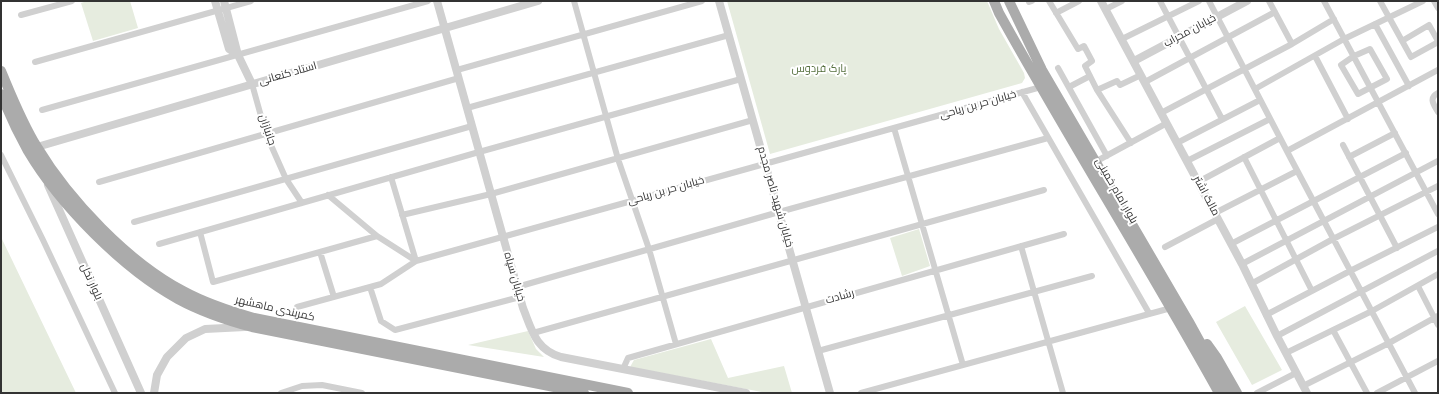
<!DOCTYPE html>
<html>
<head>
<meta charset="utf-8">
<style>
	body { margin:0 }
	#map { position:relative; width:1439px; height:394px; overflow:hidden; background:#fff; font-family:Roboto,sans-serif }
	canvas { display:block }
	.frame { position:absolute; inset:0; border:2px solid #333; pointer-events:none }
</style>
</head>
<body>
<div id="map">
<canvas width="1439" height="394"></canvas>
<div class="frame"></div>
</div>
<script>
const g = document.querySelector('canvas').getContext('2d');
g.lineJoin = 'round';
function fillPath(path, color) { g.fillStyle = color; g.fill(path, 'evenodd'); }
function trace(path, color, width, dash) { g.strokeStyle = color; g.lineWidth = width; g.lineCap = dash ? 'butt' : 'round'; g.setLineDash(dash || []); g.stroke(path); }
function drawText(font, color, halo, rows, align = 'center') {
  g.font = font + ' Roboto,Cairo,sans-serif'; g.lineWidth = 4; g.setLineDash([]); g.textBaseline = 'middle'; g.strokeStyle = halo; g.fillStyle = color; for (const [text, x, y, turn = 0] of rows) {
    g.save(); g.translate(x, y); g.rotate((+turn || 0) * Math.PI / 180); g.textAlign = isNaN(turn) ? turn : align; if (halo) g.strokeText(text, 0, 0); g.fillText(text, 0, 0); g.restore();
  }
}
fillPath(new Path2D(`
	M87 1H130L138 28 93 41 81 3Z
	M727 1H987L999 29 1024 73 1025 78 1022 83 770 154Z
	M919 229 930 266 902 276 890 238Z
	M1 237 76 393H1Z
	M1245 306 1282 370 1252 385 1216 322Z
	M528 331 536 349 544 357 468 345Z
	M711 339 728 378 784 366 792 393H767L630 367 634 360Z`), '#e6ecdf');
trace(new Path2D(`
	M574 1 618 159 649 249 676 344
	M1049 1 1078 49 1084 46 1092 61 1085 66 1097 90 1131 143
	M1160 1 1222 119
	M1209 1 1290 157 1415 393
	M1269 1 1292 44
	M1324 1 1438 214
	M1380 1 1411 57 1438 42
	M1434 1 1438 8
	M1029 2 1032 1
	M1106 9 1122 1
	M1056 13 1079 1
	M21 15 72 1
	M1375 24 1409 86
	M1122 39 1199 1
	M1402 41 1429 25 1438 41
	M1370 49 1387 79 1358 94 1341 65 1354 56Z
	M1315 56 1348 119
	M35 62 251 1
	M1058 68 1107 156
	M457 70 702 1
	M1145 82 1275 12
	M252 84 266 134 286 179 302 203
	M1069 87 1090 76
	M1255 89 1344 39 1423 1
	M1097 90 1117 81 1120 85 1141 75
	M1022 92 1149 313
	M1438 93C1428 98 1434 105 1438 112
	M467 108 729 35
	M42 110 428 1
	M1161 113 1292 44 1334 19
	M894 128 963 365
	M1177 143 1260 100
	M1343 145 1397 248
	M1287 151 1438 70
	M1 155 43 240 115 393
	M1244 157 1312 291
	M1349 157 1395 133
	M1187 161 1270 119
	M1095 162 1167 123
	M391 177 416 261
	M99 182 459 78
	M1198 182 1280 138
	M328 195 377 236 416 261
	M1215 213 1297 171
	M402 215 491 194 753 120
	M134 222 472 126
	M200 232 213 282 377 236
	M159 244 479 152 741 79
	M1231 244 1406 153
	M1021 246 1063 393
	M1165 247 1218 219
	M320 252 334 297
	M1242 264 1438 161
	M1251 284 1333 239 1438 186
	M1418 286 1438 325
	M370 287 381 321 395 330 520 297
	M517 287 779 212 1048 138
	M297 307 381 284 416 261 1041 87
	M1266 315 1350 271 1438 227
	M1333 330 1367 393
	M533 333 1044 190
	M1277 336 1438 251
	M818 351 1092 276
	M1286 353 1372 311 1438 274
	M623 369 628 358 1064 234
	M1303 386 1389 343 1438 316
	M281 393 302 386 322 385 362 393
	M861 393 1171 308
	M1257 393 1296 373
	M1377 393 1438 361`), '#d0d0d0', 6);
trace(new Path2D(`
	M215 1 229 49 238 55
	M224 1 238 55 252 84
	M437 1 523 308C532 330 535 349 561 357L746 393
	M719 1 830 393
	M1101 1 1242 264 1277 336 1307 393
	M1134 61 1247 1
	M37 147 538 1
	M48 185 141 393
	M154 393 157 375 167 357 186 338 205 329 245 327`), '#d0d0d0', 8);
trace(new Path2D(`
	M994 1 999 13C1070 141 1148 265 1219 393
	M1009 1 1042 70 1189 322 1228 393
	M1 71C12 97 22 123 37 147 69 200 128 262 183 291 205 303 229 311 254 318L628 393
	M1 94C9 114 18 133 28 151 60 205 123 269 178 299 202 312 226 320 252 327L584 393
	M1207 344 1217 358 1237 393`), '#ababab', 10);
drawText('11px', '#333', '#fff', [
	["خیابان محراب",1190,31,-28],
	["استاد کنعانی",288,74,-16],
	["خیابان حر بن ریاحی",978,105,-16],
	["جانبازان",267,130,71],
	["خیابان حر بن ریاحی",666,191,-16],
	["بلوار امام خمینی",1116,191,60],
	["مالک اشتر",1206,196,62],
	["خیابان شهید ناصر مجدم",775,197,74],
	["خیابان سپاه",514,277,74],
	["بلوار نخل",91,282,66],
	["رشادت",840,297,-16],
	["کمربندی ماهشهر",275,309,13]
]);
drawText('11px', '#56703f', '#fff', [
	["پارک فردوس",819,69]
]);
</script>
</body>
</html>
